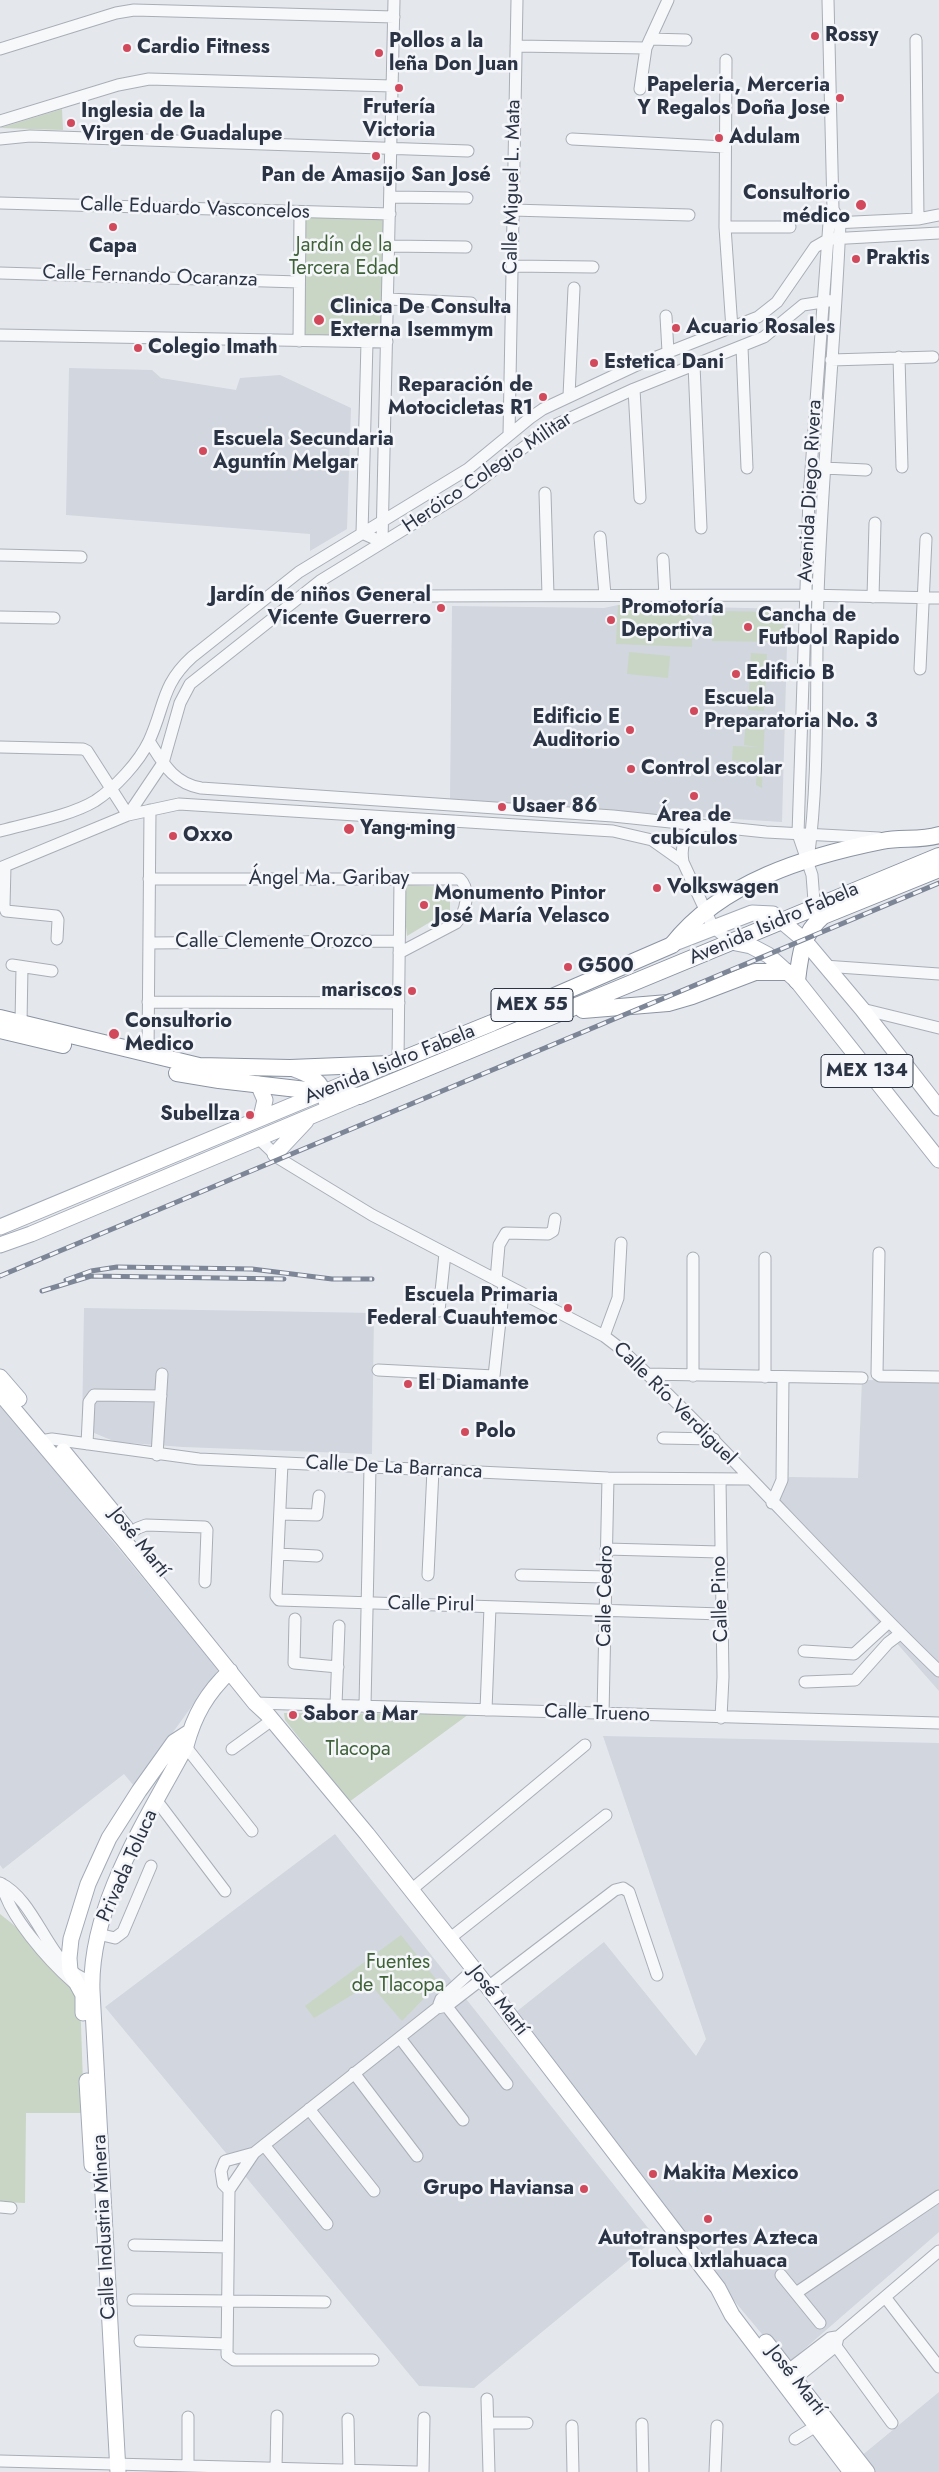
<!DOCTYPE html>
<html>
<head>
<meta charset="utf-8">
<style>
	body { margin:0 }
	canvas { display:block; background:#e4e7ec }
</style>
</head>
<body>
<canvas width="939" height="2472"></canvas>
<script>
const g = document.querySelector('canvas').getContext('2d');
g.lineJoin = 'round';
function fillPath(path, color) { g.fillStyle = color; g.fill(path, 'evenodd'); }
function trace(path, color, width, dash) { g.strokeStyle = color; g.lineWidth = width; g.lineCap = dash ? 'butt' : 'round'; g.setLineDash(dash || []); g.stroke(path); }
function drawText(font, color, halo, rows, align = 'center') {
  g.font = font + ' Jost,sans-serif'; g.lineWidth = 5; g.setLineDash([]); g.textBaseline = 'middle'; g.strokeStyle = halo; g.fillStyle = color; for (const [text, x, y, turn = 0] of rows) {
    g.save(); g.translate(x, y); g.rotate((+turn || 0) * Math.PI / 180); g.textAlign = isNaN(turn) ? turn : align; if (halo) g.strokeText(text, 0, 0); g.fillText(text, 0, 0); g.restore();
  }
}
fillPath(new Path2D(`
	M69 368 152 370 161 378 236 390 240 378 280 375 351 408 347 529 310 551V534L66 515Z
	M618 605 788 609 782 822 450 801 452 606 604 608Z
	M84 1308 374 1313 372 1454 183 1447 116 1442 82 1428Z
	M862 1380 939 1381V1691L765 1494 784 1490 789 1477 858 1478Z
	M0 1404 218 1670 134 1786 124 1774 3 1869 0 1865Z
	M603 1736 939 1743V2232L787 2364 675 2230 511 2016 604 1942 696 2056 706 2039Z
	M335 1834 656 2238 474 2388 419 2386 105 2007Z
	M939 2392V2472H871L860 2457Z`), '#d2d6de');
fillPath(new Path2D(`
	M62 109 63 130 0 128Z
	M305 216 385 219 380 337 305 336Z
	M618 605 693 608 692 647 616 644Z
	M712 611 784 612 783 642 712 641Z
	M629 652 670 656 668 678 627 674Z
	M751 653 767 654 764 711 748 710Z
	M746 719 765 720 762 788 756 785 758 764 732 760 733 746 759 747 744 745Z
	M407 885 450 887V910L407 936 404 908Z
	M284 1713 469 1714 349 1802 285 1720Z
	M0 1914 15 1926 80 1996 84 2113H26L25 2203 0 2202Z
	M401 1935 439 1983 402 2021 370 1984 314 2018 305 2006Z`), '#c9d6c5');
const minor = new Path2D(`
	M650 39 686 40
	M916 40 918 219
	M516 46 646 48
	M0 49 116 13 134 10 394 17
	M726 60 725 227 732 329
	M640 89 646 48 668 0
	M0 121 118 85 149 79 392 86
	M0 139 30 136 468 151
	M572 139 725 147
	M390 197 467 198
	M0 203 390 214
	M512 210 689 215
	M833 223 918 219 939 215
	M725 227H790
	M389 246 466 247
	M512 266 593 267
	M0 273 299 282
	M388 299 471 303
	M666 316 668 352
	M0 335 387 342
	M299 341 300 212
	M742 347 747 468
	M899 357 902 467
	M831 360 933 357
	M694 365 701 528
	M634 389 640 498
	M569 396 574 288
	M509 435 517 0
	M824 468 866 470
	M545 493 548 595
	M362 533 382 542 394 0
	M362 533 367 342
	M600 537 605 595
	M0 555 81 557
	M663 559 665 596
	M414 596 806 595 939 598
	M873 597 875 523
	M0 617 54 618
	M920 669 926 539
	M149 741C163 763 173 783 201 788L613 816 766 832 879 838
	M0 747 83 749 87 751 128 815
	M128 815 163 763 180 703 190 684 320 581 463 493 551 427 634 389 764 337 803 305 835 300
	M0 831C29 823 70 816 95 801 115 788 139 762 149 741 165 707 161 685 192 657L299 572 468 469 530 418 543 409 641 363 758 317 777 302 815 247 829 239 939 233
	M808 860C820 773 815 683 818 596 822 471 835 347 840 223L833 209
	M683 862C680 844 685 832 703 826
	M5 866 4 906 6 911 56 916 58 920 57 939
	M0 868 128 815 179 804 613 831 652 840 683 862 713 927 731 942
	M149 879H460C471 890 466 913 456 923L399 953
	M815 914 812 875 798 834 809 497 829 223 833 209 828 0
	M149 943 399 941
	M12 965 52 971
	M824 966 939 974
	M148 1002 399 1003
	M862 1009 939 1028
	M21 1023 22 967
	M148 1055 150 810
	M398 1061 400 879
	M259 1139 280 1159 372 1215 604 1336 621 1349C731 1452 830 1566 939 1671
	M879 1253 877 1374 880 1376 939 1377
	M693 1258V1376
	M496 1280 499 1245 506 1233 548 1234 553 1231 555 1219
	M439 1311 445 1253
	M604 1336 618 1298 621 1243
	M378 1370 494 1376 504 1284
	M647 1374 862 1378
	M765 1377V1258
	M663 1438 714 1439
	M40 1441 52 1439 199 1459 608 1478 749 1479
	M87 1444 89 1402 94 1395 161 1396
	M157 1455 162 1374
	M282 1463 276 1596 279 1600 722 1614
	M720 1480 723 1677 721 1718
	M772 1503 782 1480 783 1377
	M280 1514 317 1515 319 1496
	M122 1538 138 1528 146 1525 205 1527 207 1530 205 1582
	M606 1549 720 1552
	M278 1554 317 1556
	M428 1575 433 1470
	M521 1575 606 1577
	M295 1619 294 1663 338 1667
	M804 1651 854 1654 889 1622
	M805 1682 855 1680 888 1643 900 1634
	M255 1703 939 1723
	M336 1705 339 1626
	M365 1706 370 1467
	M486 1710 490 1607
	M603 1714 608 1478
	M182 1742 252 1831
	M232 1749 272 1720
	M157 1801 225 1891
	M0 1883C39 1902 49 1971 91 1981
	M2 1884C8 1915 49 1961 73 1982
	M411 1890 585 1745
	M98 1934 115 1938 123 1932 151 1866
	M449 1939 606 1815
	M488 1987 615 1890 623 1888 629 1892 657 1975
	M441 1999 507 2084
	M439 2004 441 1999 474 1969
	M400 2038 463 2120
	M354 2073 417 2156
	M309 2109 374 2191
	M264 2145 327 2224
	M254 2153 225 2161 221 2171 223 2184 229 2190 254 2153 437 2008 447 2006 482 1979
	M229 2190 227 2355 234 2360H373
	M0 2207 11 2208
	M134 2245 228 2247
	M781 2275 820 2323
	M796 2293 939 2196
	M885 2297 939 2367
	M133 2300 325 2302
	M830 2338 892 2423
	M140 2341 226 2344
	M783 2374 830 2338 836 2337
	M790 2383 836 2346 838 2337 939 2251
	M487 2399 489 2472
	M188 2417V2466
	M348 2419 349 2470
	M488 2423H527
	M642 2424 643 2472
	M572 2426 573 2472
	M795 2439 816 2426
	M0 2461 417 2472
	M276 2468 277 2416
	M423 2472 424 2418
	M715 2472 717 2426`);
const major = new Path2D(`
	M731 942 751 946 768 955 797 981 939 1160
	M672 944 752 913 773 914 804 940 862 1009 939 1108
	M291 1068C308 1074 324 1080 326 1101
	M258 1084 265 1100 261 1117
	M275 1154 306 1121
	M0 1227 389 1065
	M0 1245 31 1234 359 1096
	M0 1377 19 1399
	M0 1393 122 1538 255 1703 268 1715 367 1834 488 1987 718 2288 732 2315 851 2472
	M63 1451 126 1528
	M83 2013V1995L70 1971 69 1958 71 1939 88 1884 109 1838 139 1791 174 1742 188 1733
	M87 2081 92 2165
	M766 2342 867 2472
	M118 2472 92 1991C89 1906 147 1819 186 1746 194 1715 207 1693 230 1671`);
const highway = new Path2D(`
	M797 981C800 955 802 934 823 916L939 869
	M583 1010 668 1003 692 996 755 972H787
	M0 1018 199 1066 290 1068 391 1064 492 1023 672 945C721 882 807 856 882 841 901 837 921 841 939 835
	M0 1030 63 1045
	M177 1073 219 1080 359 1096 939 856`);
trace(minor, '#a9aeb7', 13);
trace(major, '#a3abb8', 17);
trace(highway, '#8b94a3', 18);
trace(minor, '#f7f8fa', 11);
trace(major, '#fff', 15);
trace(highway, '#fff', 16);
const rail = new Path2D(`
	M0 1276 939 883
	M66 1280 91 1271 117 1267 252 1269 332 1279H372
	M42 1291 91 1276 284 1279`);
trace(rail, '#7d8696', 5);
trace(rail, '#f4f6f9', 3, [9]);
for (const [x, y, r, color] of [
	[815,36,5,"#d1495b"],
	[127,48,5,"#d1495b"],
	[379,53,5,"#d1495b"],
	[399,88,5,"#d1495b"],
	[840,98,5,"#d1495b"],
	[71,123,5,"#d1495b"],
	[719,138,5,"#d1495b"],
	[376,156,5,"#d1495b"],
	[861,205,6,"#d1495b"],
	[113,227,5,"#d1495b"],
	[856,259,5,"#d1495b"],
	[319,320,6,"#d1495b"],
	[676,328,5,"#d1495b"],
	[138,348,5,"#d1495b"],
	[594,363,5,"#d1495b"],
	[543,397,5,"#d1495b"],
	[203,451,5,"#d1495b"],
	[441,608,5,"#d1495b"],
	[611,620,5,"#d1495b"],
	[748,627,5,"#d1495b"],
	[736,674,5,"#d1495b"],
	[694,711,5,"#d1495b"],
	[630,730,5,"#d1495b"],
	[631,769,5,"#d1495b"],
	[694,796,5,"#d1495b"],
	[502,807,5,"#d1495b"],
	[349,829,6,"#d1495b"],
	[173,836,5,"#d1495b"],
	[657,888,5,"#d1495b"],
	[424,905,5,"#d1495b"],
	[568,967,5,"#d1495b"],
	[412,991,5,"#d1495b"],
	[114,1034,6,"#d1495b"],
	[250,1115,5,"#d1495b"],
	[568,1308,5,"#d1495b"],
	[408,1384,5,"#d1495b"],
	[465,1432,5,"#d1495b"],
	[293,1715,5,"#d1495b"],
	[653,2174,5,"#d1495b"],
	[584,2189,5,"#d1495b"],
	[708,2219,5,"#d1495b"]
]) { const dot = new Path2D(); dot.arc(x, y, r, 0, 2 * Math.PI); g.fillStyle = color; g.fill(dot); trace(dot, '#f4f6f9', 2); }
for (const [x, y, w] of [
	[532,1005,82],
	[867,1071,92]
]) { const box = new Path2D(); box.roundRect(x - w / 2, y - 16.5, w, 33, 4); g.fillStyle = '#f4f6f9'; g.fill(box); trace(box, '#2b3445', 1); }
drawText('bold 19px', '#2b3445', null, [
	["MEX 55",532,1005],
	["MEX 134",867,1071]
]);
drawText('bold 20px', '#2b3445', '#f4f6f9', [
	["Rossy",825,36],
	["Pollos a la",389,42],
	["leña Don Juan",389,65],
	["Cardio Fitness",137,48],
	["Papeleria, Merceria",830,86,"right"],
	["Y Regalos Doña Jose",830,109,"right"],
	["Frutería",399,108,"center"],
	["Victoria",399,131,"center"],
	["Inglesia de la",81,112],
	["Virgen de Guadalupe",81,135],
	["Adulam",729,138],
	["Pan de Amasijo San José",376,176,"center"],
	["Consultorio",850,194,"right"],
	["médico",850,217,"right"],
	["Capa",113,247,"center"],
	["Praktis",866,259],
	["Clinica De Consulta",330,308],
	["Externa Isemmym",330,331],
	["Acuario Rosales",686,328],
	["Colegio Imath",148,348],
	["Estetica Dani",604,363],
	["Reparación de",533,386,"right"],
	["Motocicletas R1",533,409,"right"],
	["Escuela Secundaria",213,440],
	["Aguntín Melgar",213,463],
	["Jardín de niños General",431,596,"right"],
	["Vicente Guerrero",431,619,"right"],
	["Promotoría",621,608],
	["Deportiva",621,631],
	["Cancha de",758,616],
	["Futbool Rapido",758,639],
	["Edificio B",746,674],
	["Escuela",704,699],
	["Preparatoria No. 3",704,722],
	["Edificio E",620,718,"right"],
	["Auditorio",620,741,"right"],
	["Control escolar",641,769],
	["Usaer 86",512,807],
	["Área de",694,816,"center"],
	["cubículos",694,839,"center"],
	["Yang-ming",360,829],
	["Oxxo",183,836],
	["Volkswagen",667,888],
	["Monumento Pintor",434,894],
	["José María Velasco",434,917],
	["G500",578,967],
	["mariscos",402,991,"right"],
	["Consultorio",125,1022],
	["Medico",125,1045],
	["Subellza",240,1115,"right"],
	["Escuela Primaria",558,1296,"right"],
	["Federal Cuauhtemoc",558,1319,"right"],
	["El Diamante",418,1384],
	["Polo",475,1432],
	["Sabor a Mar",303,1715],
	["Makita Mexico",663,2174],
	["Grupo Haviansa",574,2189,"right"],
	["Autotransportes Azteca",708,2239,"center"],
	["Toluca Ixtlahuaca",708,2262,"center"]
], 'left');
drawText('20px', '#2b3445', '#f4f6f9', [
	["Calle Miguel L. Mata",513,187,-89],
	["Calle Eduardo Vasconcelos",195,209,2],
	["Calle Fernando Ocaranza",150,277,2],
	["Heróico Colegio Militar",488,473,-34],
	["Avenida Diego Rivera",811,491,-87],
	["Ángel Ma. Garibay",329,879],
	["Avenida Isidro Fabela",774,924,-23],
	["Calle Clemente Orozco",274,942],
	["Avenida Isidro Fabela",390,1065,-22],
	["Calle Río Verdiguel",674,1404,45],
	["Calle De La Barranca",394,1468,3],
	["José Martí",139,1543,51],
	["Calle Cedro",606,1596,-89],
	["Calle Pino",721,1599,-92],
	["Calle Pirul",431,1605,1],
	["Calle Trueno",597,1714,2],
	["Privada Toluca",128,1866,-66],
	["José Martí",498,2001,52],
	["Calle Industria Minera",105,2227,-93],
	["José Martí",796,2381,52]
]);
drawText('20px', '#3f6138', '#f4f6f9', [
	["Jardín de la",344,246],
	["Tercera Edad",344,269],
	["Tlacopa",358,1750],
	["Fuentes",398,1963],
	["de Tlacopa",398,1986]
]);
</script>
</body>
</html>
